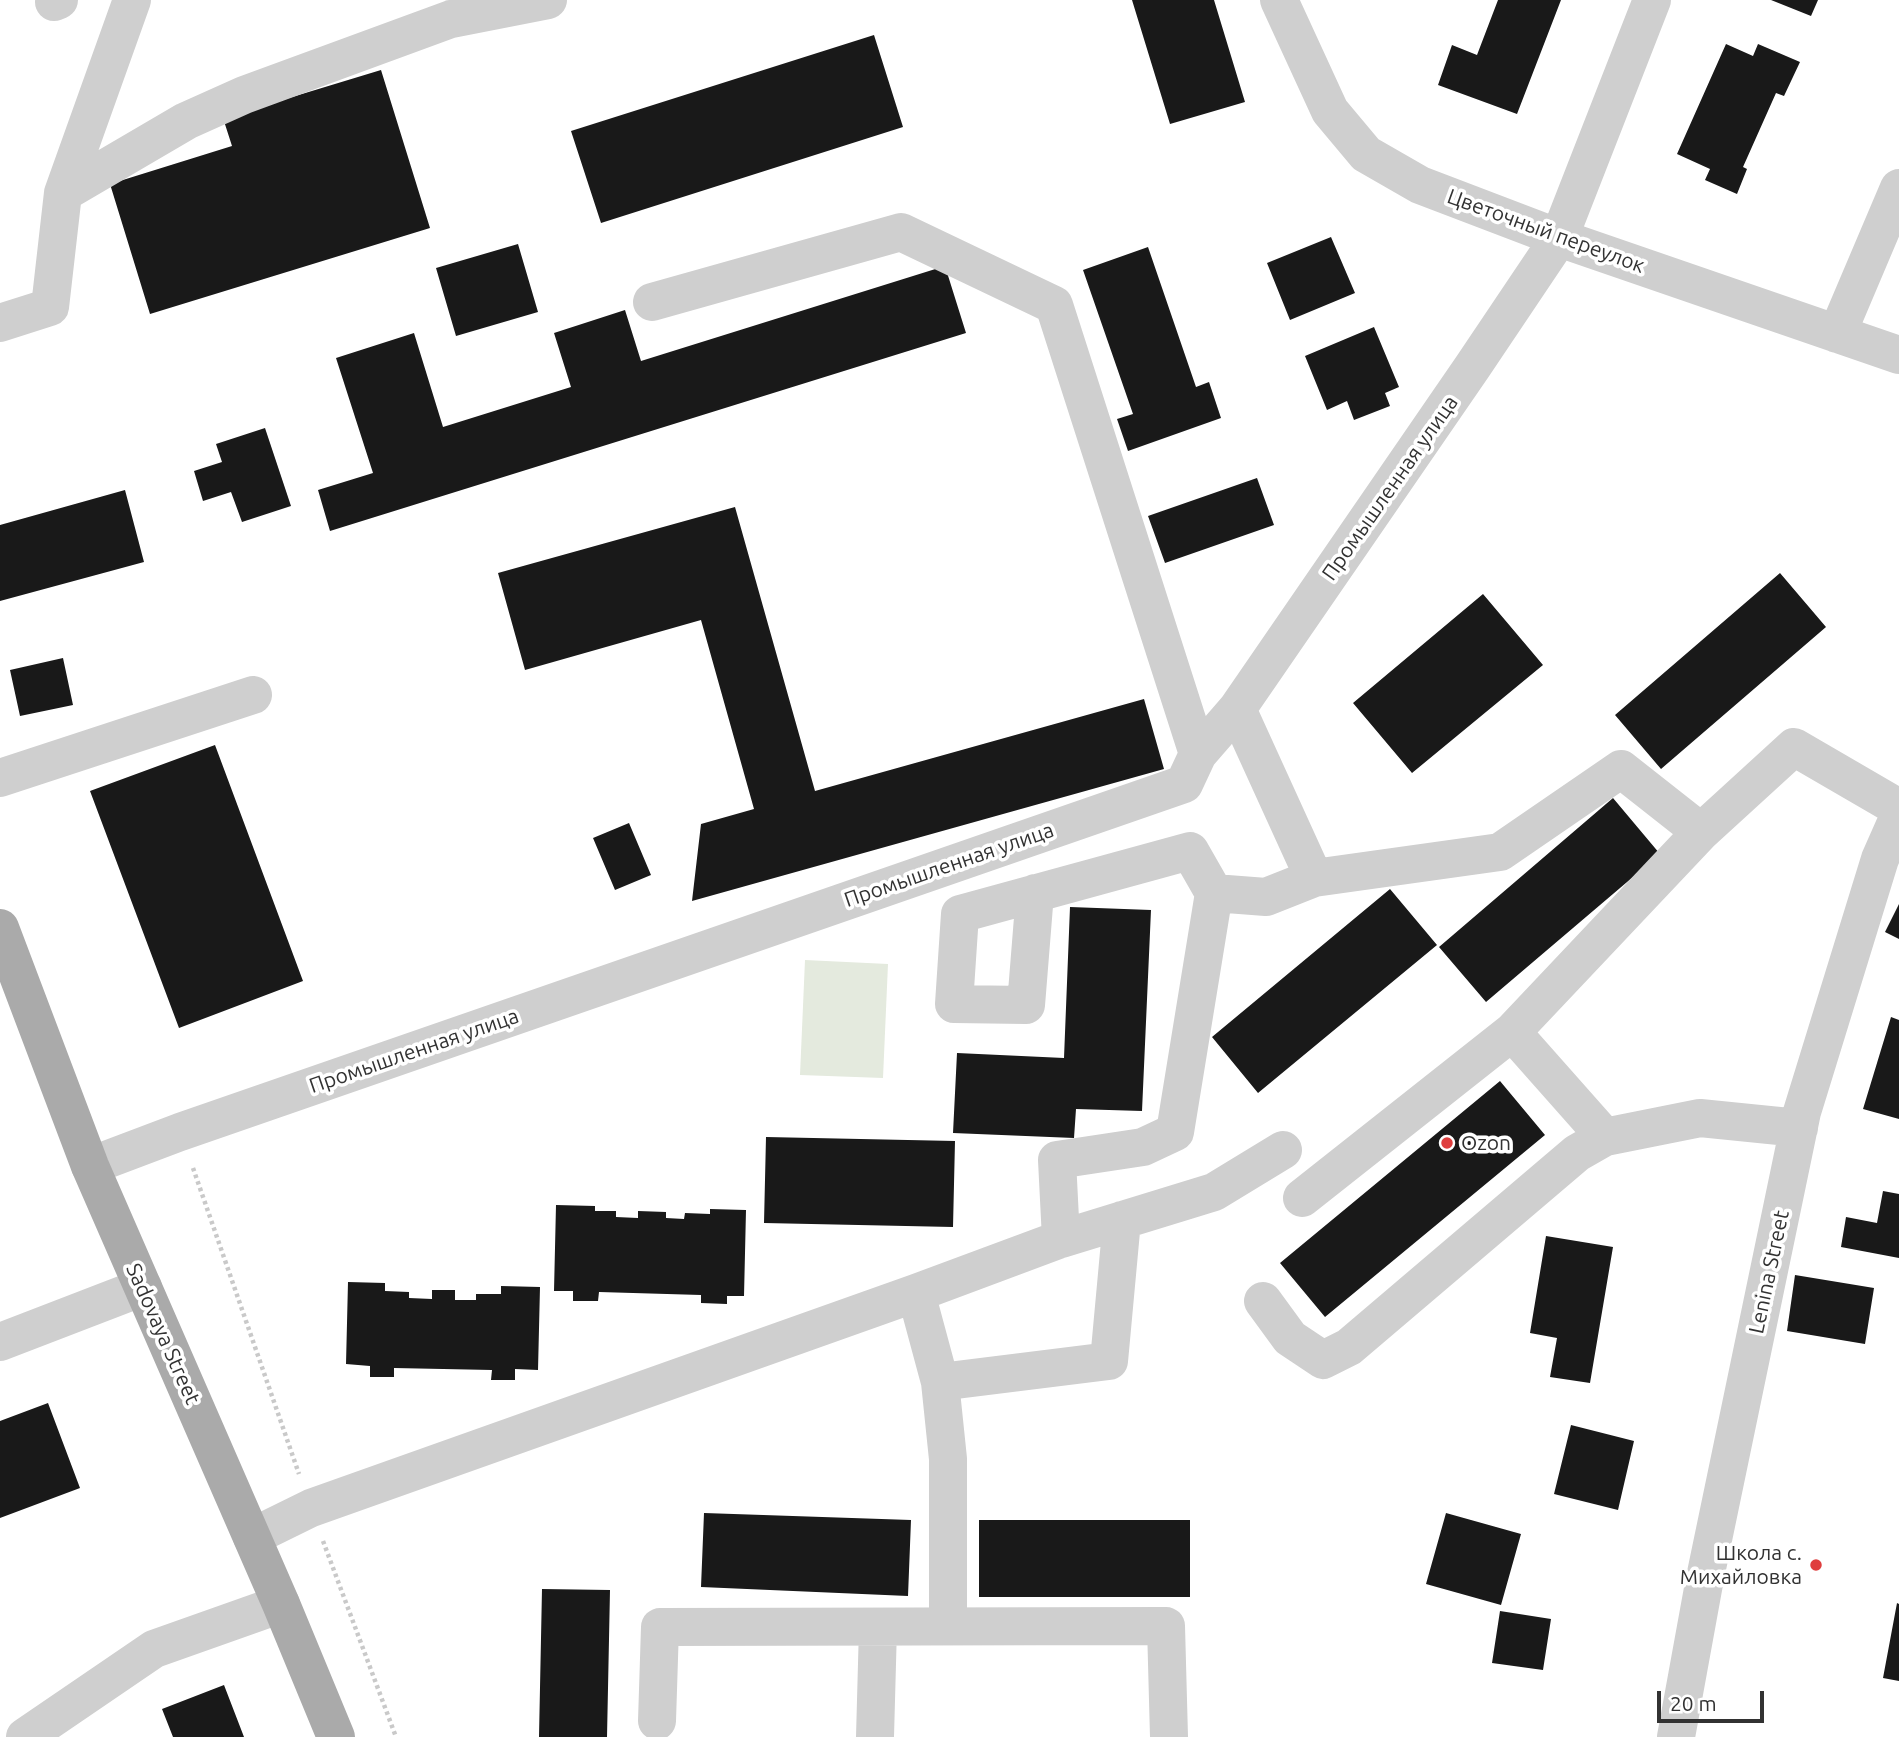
<!DOCTYPE html>
<html>
<head>
<meta charset="utf-8">
<style>
	body { margin:0 }
	#map { position:relative; width:1899px; height:1737px; overflow:hidden; background:#fff; font-family:Ubuntu,sans-serif }
	canvas { display:block }
	.scale { position:absolute; left:1657px; top:1691px; width:107px; height:32px; box-sizing:border-box; border:4px solid #323232; border-top:0; padding-left:9px; font-size:21px; line-height:24px; white-space:nowrap; color:#323232; -webkit-text-stroke:5px #fff; paint-order:stroke }
</style>
</head>
<body>
<div id="map">
<canvas width="1899" height="1737"></canvas>
<div class="scale">20 m</div>
</div>
<script>
const g = document.querySelector('canvas').getContext('2d');
g.lineJoin = 'round';
function fillPath(path, color) { g.fillStyle = color; g.fill(path, 'evenodd'); }
function trace(path, color, width, dash) { g.strokeStyle = color; g.lineWidth = width; g.lineCap = dash ? 'butt' : 'round'; g.setLineDash(dash || []); g.stroke(path); }
function drawText(font, color, halo, rows, align = 'center') {
  g.font = font + ' Ubuntu,sans-serif'; g.lineWidth = 7; g.setLineDash([]); g.textBaseline = 'middle'; g.strokeStyle = halo; g.fillStyle = color; for (const [text, x, y, turn = 0] of rows) {
    g.save(); g.translate(x, y); g.rotate((+turn || 0) * Math.PI / 180); g.textAlign = isNaN(turn) ? turn : align; if (halo) g.strokeText(text, 0, 0); g.fillText(text, 0, 0); g.restore();
  }
}
fillPath(new Path2D(`
	M805 960 888 964 883 1078 800 1075Z`), '#e4eade');
fillPath(new Path2D(`
	M1132 0H1214L1245 102 1170 124Z
	M1498 0H1561L1517 114 1438 85 1452 45 1477 55Z
	M1771 0H1818L1811 16Z
	M874 35 903 127 601 223 571 131Z
	M1726 44 1753 56 1758 44 1800 62 1784 96 1776 93 1743 167 1747 169 1737 194 1705 180 1710 169 1677 154Z
	M381 70 430 228 150 314 110 184 232 146 223 118Z
	M1331 237 1355 293 1290 320 1267 263Z
	M518 244 538 312 456 336 436 268Z
	M1148 247 1196 387 1209 382 1221 418 1128 451 1117 419 1133 414 1083 270Z
	M945 266 966 333 330 531 318 490 373 473 336 358 414 333 443 427 571 387 554 333 625 310 641 361Z
	M1374 327 1399 387 1385 393 1390 406 1354 420 1347 401 1327 410 1305 356Z
	M265 428 291 506 242 522 231 492 203 501 194 471 222 462 216 444Z
	M1257 478 1274 525 1165 563 1148 516Z
	M125 490 144 562 0 601V525Z
	M735 507 815 791 1144 699 1164 769 692 901 701 824 754 809 701 620 525 670 498 573Z
	M1780 573 1826 627 1661 769 1615 715Z
	M1483 594 1543 665 1412 773 1353 703Z
	M63 658 73 705 20 716 10 670Z
	M215 745 303 981 179 1028 90 791Z
	M1613 798 1660 854 1486 1002 1439 947Z
	M629 823 651 875 615 890 593 838Z
	M1390 889 1437 945 1258 1093 1212 1037Z
	M1899 904V939L1885 932Z
	M1070 907 1151 910 1142 1111 1076 1109 1074 1138 953 1133 957 1053 1064 1058Z
	M1891 1017 1899 1020V1119L1863 1109Z
	M1500 1081 1545 1135 1325 1317 1280 1263Z
	M766 1137 955 1141 953 1227 764 1223Z
	M1883 1191 1899 1194V1258L1841 1247 1846 1217 1877 1223Z
	M556 1205 595 1206V1211H616V1217L638 1218V1211L666 1212V1218L684 1219 685 1213 710 1214V1209L746 1210 744 1296H727V1304L701 1303V1295L599 1292 598 1301H573V1291H554Z
	M1546 1236 1613 1247 1590 1383 1550 1377 1557 1338 1530 1333Z
	M1795 1275 1874 1288 1865 1344 1787 1331Z
	M348 1282 385 1283V1291L409 1292V1298L432 1299V1290H455V1300H476V1294H501V1286L540 1287 538 1370 515 1369V1380H491L492 1370 394 1368V1377H370V1366L346 1364Z
	M48 1403 80 1488 0 1518V1421Z
	M1571 1425 1634 1441 1618 1510 1554 1494Z
	M704 1513 911 1520 908 1596 701 1587Z
	M1446 1513 1521 1534 1501 1605 1426 1584Z
	M979 1520H1190V1597H979Z
	M542 1589 610 1590 607 1737H539Z
	M1897 1603 1899 1604V1681L1883 1678Z
	M1500 1611 1551 1619 1543 1670 1492 1663Z
	M224 1685 244 1737H173L162 1709Z`), '#191919');
trace(new Path2D(`
	M193 1168 299 1474
	M323 1541 396 1737`), '#c9c9c9', 4.5, [3.5, 3.5]);
trace(new Path2D(`
	M1279 0 1330 111 1366 154 1420 185 1559 238 1899 355
	M54 2 59 0
	M63 193 186 121 244 95 451 19 548 0
	M652 302 901 232 1054 305 1198 754
	M0 323 50 307 63 193 132 0
	M1837 334 1899 188
	M0 778 253 695
	M1314 878 1500 852 1621 769 1701 832 1794 747 1899 808
	M1035 893 1026 1005 954 1004 960 914 1190 851 1214 893
	M1605 1137 1512 1032 1701 832
	M90 1166 180 1132 1184 784 1198 754 1237 709 1473 366 1559 238 1652 0
	M1302 1198 1512 1032
	M1061 1239 1057 1160 1143 1147 1175 1132 1214 893 1266 897 1314 878 1237 709
	M916 1293 940 1382 948 1459V1626
	M1263 1301 1290 1338 1323 1360 1349 1347 1577 1153 1605 1137 1700 1118 1799 1128
	M0 1342 143 1287
	M940 1382 1109 1361 1122 1220
	M252 1537 311 1508 916 1293 1061 1239 1214 1192 1283 1150
	M657 1721 660 1627 1166 1626 1169 1737
	M25 1737 154 1649 281 1604
	M875 1737 878 1627
	M1676 1737 1705 1578 1802 1112 1880 859 1899 816`), '#cfcfcf', 38);
trace(new Path2D(`
	M0 928 90 1166 281 1604 336 1737`), '#aaa', 38);
for (const [x, y, r, color] of [
	[1447,1143,7,"#df3e3e"],
	[1816,1565,7,"#df3e3e"]
]) { const dot = new Path2D(); dot.arc(x, y, r, 0, 2 * Math.PI); g.fillStyle = color; g.fill(dot); trace(dot, '#fff', 2.5); }
drawText('21px', '#323232', '#fff', [
	["Цветочный переулок",1546,231,20],
	["Промышленная улица",1390,488,-55],
	["Промышленная улица",949,865,-19],
	["Промышленная улица",414,1051,-19],
	["Lenina Street",1769,1272,-78],
	["Sadovaya Street",163,1334,66]
]);
drawText('21px', '#323232', '#fff', [
	["Ozon",1461,1143],
	["Школа с.",1802,1553,"right"],
	["Михайловка",1802,1577,"right"]
], 'left');
</script>
</body>
</html>
